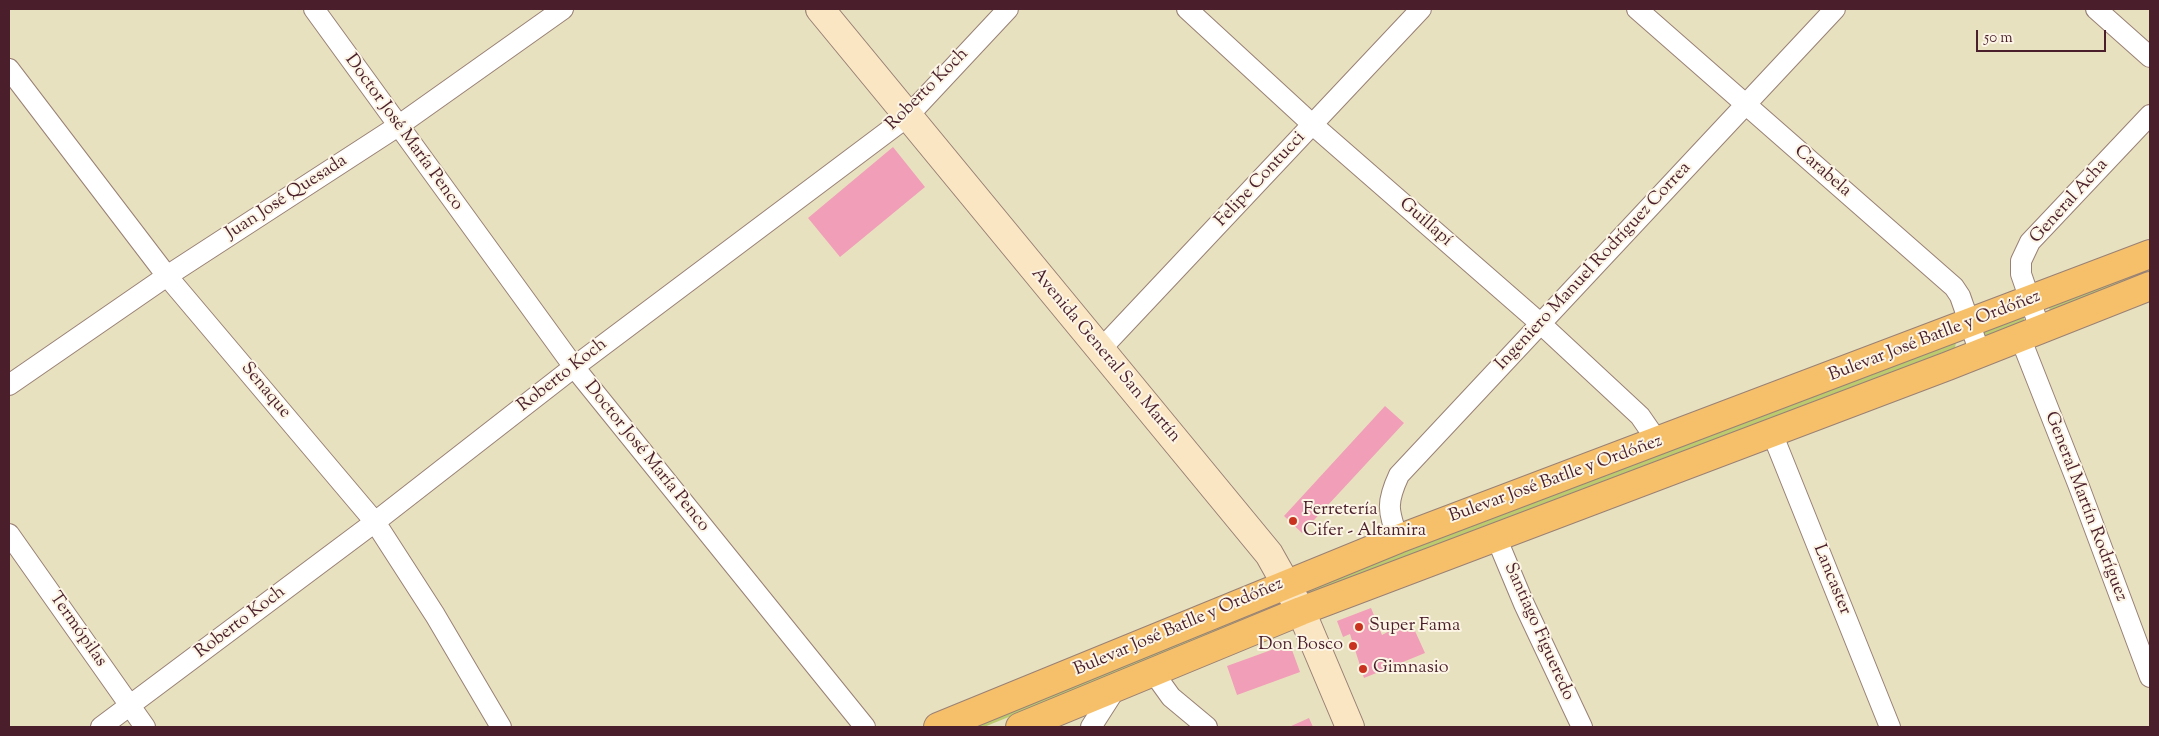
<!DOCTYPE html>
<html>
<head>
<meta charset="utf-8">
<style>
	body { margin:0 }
	#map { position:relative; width:2159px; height:736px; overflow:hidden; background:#e8e1bf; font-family:"Sorts Mill Goudy",serif }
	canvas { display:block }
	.frame { position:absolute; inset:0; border:10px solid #4a1f2b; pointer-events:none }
	.scale { position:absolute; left:1976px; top:30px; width:130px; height:22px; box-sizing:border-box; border:2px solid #4a1f2b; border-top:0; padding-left:6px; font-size:15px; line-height:18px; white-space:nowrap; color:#4a1f2b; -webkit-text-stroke:4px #fcf5e5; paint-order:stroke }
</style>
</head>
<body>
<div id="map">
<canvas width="2159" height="736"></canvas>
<div class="frame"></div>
<div class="scale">50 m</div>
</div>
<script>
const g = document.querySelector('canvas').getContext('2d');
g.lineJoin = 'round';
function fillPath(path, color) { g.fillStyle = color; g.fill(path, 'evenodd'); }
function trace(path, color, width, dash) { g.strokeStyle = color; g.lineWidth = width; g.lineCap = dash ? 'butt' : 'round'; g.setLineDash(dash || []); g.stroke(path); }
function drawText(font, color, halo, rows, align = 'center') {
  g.font = font + ' "Sorts Mill Goudy",serif'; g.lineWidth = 4; g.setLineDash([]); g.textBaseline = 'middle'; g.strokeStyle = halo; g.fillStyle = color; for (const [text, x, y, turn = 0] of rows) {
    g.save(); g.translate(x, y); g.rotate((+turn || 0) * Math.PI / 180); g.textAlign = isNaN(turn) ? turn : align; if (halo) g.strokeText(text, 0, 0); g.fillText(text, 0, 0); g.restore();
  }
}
fillPath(new Path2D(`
	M2150 265V273L2050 311 2048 304Z
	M2024 315V321L1984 337 1981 330Z
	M1956 342 1955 348 1310 595 1306 592 1308 587Z
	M1277 599 1281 602 1280 607 984 727H963Z`), '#bccb6e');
fillPath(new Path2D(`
	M893 147 925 187 840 257 808 218Z
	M1385 406 1404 423 1302 533 1284 516Z
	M1371 608 1382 635 1410 620 1425 653 1364 678 1350 634 1343 637 1337 621Z
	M1285 645 1292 650 1300 672 1237 695 1227 666Z
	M1309 718 1313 727H1289Z`), '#f19eb8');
const minor = new Path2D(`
	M314 9 574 367 865 727
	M1187 9 1313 125 1541 324 1640 416 1658 442
	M1637 9 1954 287 1960 296 1980 353
	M2096 9 2150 57
	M9 69 167 276 375 522 435 615 501 727
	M2040 329 2021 274V261L2030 242 2150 115
	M2020 337 2078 484 2150 677
	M1100 350 1421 9
	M9 385 167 276 398 126 563 9
	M1772 433 1890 727
	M9 534 145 727
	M1496 537 1524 604 1582 727
	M1398 539C1388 510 1386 503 1399 475L1835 9
	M1153 672 1171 697 1207 727
	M101 727 375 522 574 367 907 117 1008 9
	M1091 727 1116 688`);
const secondary = new Path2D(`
	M820 9 1269 554 1301 611 1350 727`);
const primary = new Path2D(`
	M938 727 1398 539 2150 254
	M1020 727 1301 611 1948 366 2150 286`);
trace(minor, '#998075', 22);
trace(secondary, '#998075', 30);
trace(primary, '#998075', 30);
trace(minor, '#fff', 20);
trace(secondary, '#fbe6c4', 28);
trace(primary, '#f6c06b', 28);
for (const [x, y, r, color] of [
	[1293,521,5,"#c8321e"],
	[1359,627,5,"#c8321e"],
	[1353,646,5,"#c8321e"],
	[1363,669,5,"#c8321e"]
]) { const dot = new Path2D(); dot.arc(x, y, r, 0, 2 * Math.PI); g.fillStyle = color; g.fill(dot); trace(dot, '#fcf5e5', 2); }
drawText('18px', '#4a1f2b', '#fcf5e5', [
	["Roberto Koch",928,90,-45],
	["Doctor José María Penco",403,133,54],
	["Carabela",1822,172,41],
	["Felipe Contucci",1261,180,-47],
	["Juan José Quesada",287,198,-33],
	["General Acha",2070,202,-48],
	["Guillapí",1425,223,41],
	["Ingeniero Manuel Rodríguez Correa",1594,267,-47],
	["Bulevar José Batlle y Ordóñez",1935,337,-21],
	["Avenida General San Martín",1105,356,50],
	["Roberto Koch",563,376,-38],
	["Senaque",265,391,50],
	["Doctor José María Penco",646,457,51],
	["Bulevar José Batlle y Ordóñez",1556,480,-20],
	["General Martín Rodríguez",2085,507,69],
	["Lancaster",1831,580,68],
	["Roberto Koch",241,623,-37],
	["Bulevar José Batlle y Ordóñez",1179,628,-23],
	["Termópilas",77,630,55],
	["Santiago Figueredo",1538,632,66]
]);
drawText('18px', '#4a1f2b', '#fcf5e5', [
	["Ferretería",1303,511],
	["Cifer - Altamira",1303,532],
	["Super Fama",1369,627],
	["Don Bosco",1343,646,"right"],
	["Gimnasio",1373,669]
], 'left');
</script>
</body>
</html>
